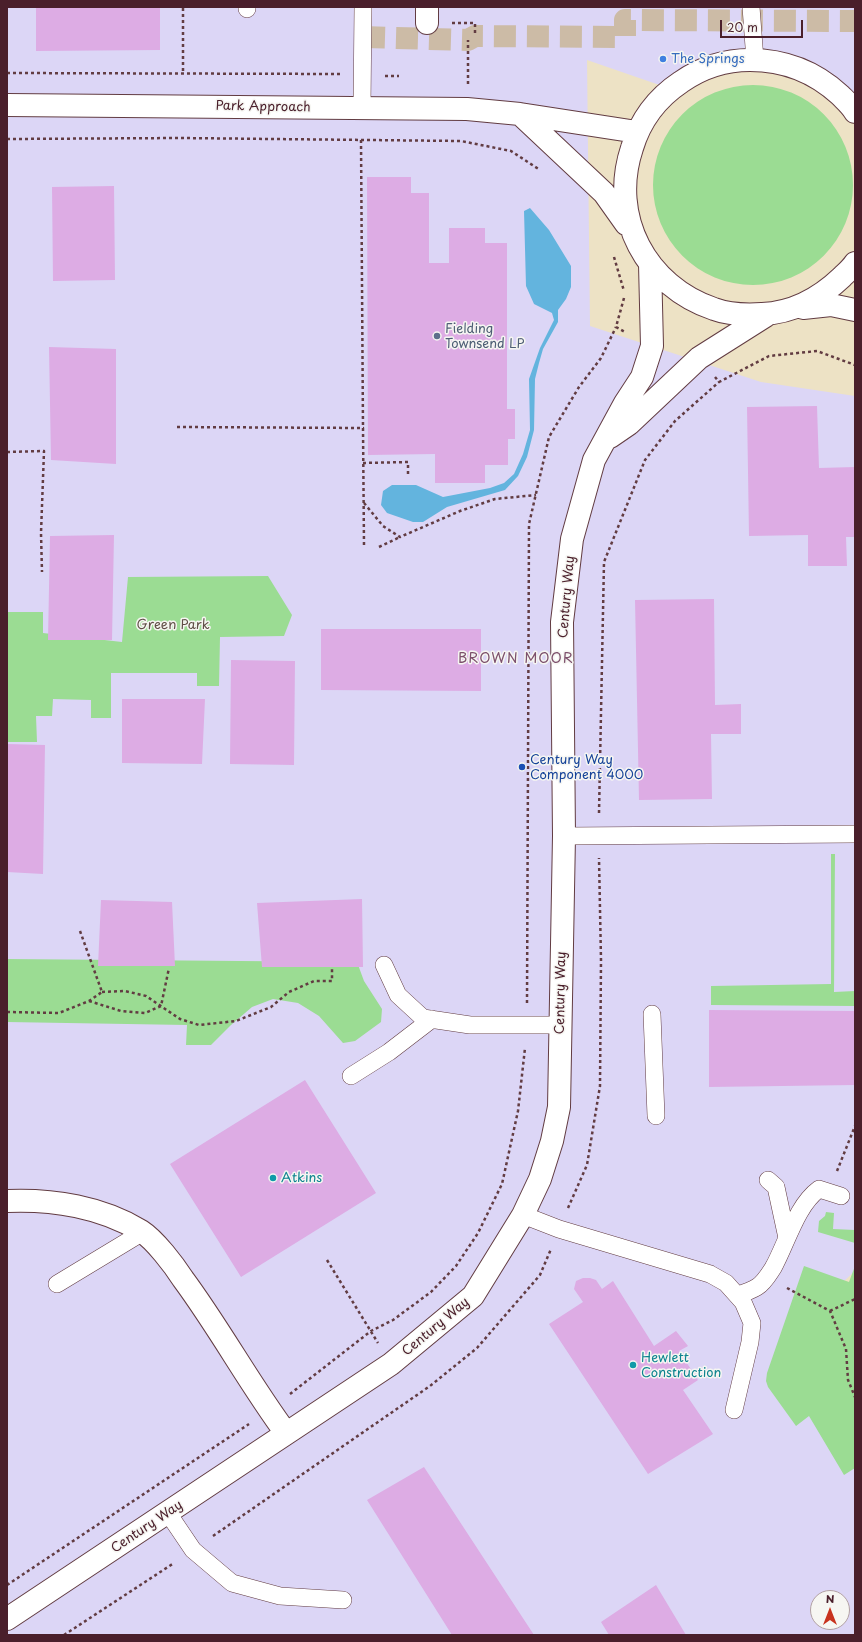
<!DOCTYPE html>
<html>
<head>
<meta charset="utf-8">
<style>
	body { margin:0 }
	#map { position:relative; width:862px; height:1642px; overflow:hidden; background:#ede2c5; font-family:"Playpen Sans",sans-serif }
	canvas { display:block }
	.frame { position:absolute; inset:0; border:8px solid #4a1f2b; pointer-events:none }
	.north { position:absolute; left:810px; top:1590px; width:40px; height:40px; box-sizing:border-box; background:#f6f6f2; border:1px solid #b1a0a2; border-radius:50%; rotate:0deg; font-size:11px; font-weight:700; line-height:16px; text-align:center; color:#4a1f2b }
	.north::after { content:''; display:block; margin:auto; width:14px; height:18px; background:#c8321e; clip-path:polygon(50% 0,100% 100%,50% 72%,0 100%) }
	.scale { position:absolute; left:720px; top:20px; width:83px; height:18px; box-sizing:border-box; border:2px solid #4a1f2b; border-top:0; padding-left:5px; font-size:12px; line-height:14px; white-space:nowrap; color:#4a1f2b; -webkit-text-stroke:3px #f6f6f2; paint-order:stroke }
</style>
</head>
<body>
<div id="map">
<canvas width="862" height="1642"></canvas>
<div class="frame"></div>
<div class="north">N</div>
<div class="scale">20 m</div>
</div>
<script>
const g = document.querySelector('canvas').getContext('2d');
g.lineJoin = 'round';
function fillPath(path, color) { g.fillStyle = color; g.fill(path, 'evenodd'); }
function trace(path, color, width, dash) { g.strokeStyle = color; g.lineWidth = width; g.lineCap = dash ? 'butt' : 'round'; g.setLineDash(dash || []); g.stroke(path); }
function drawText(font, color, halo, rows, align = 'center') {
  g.font = font + ' "Playpen Sans",sans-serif'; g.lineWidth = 3; g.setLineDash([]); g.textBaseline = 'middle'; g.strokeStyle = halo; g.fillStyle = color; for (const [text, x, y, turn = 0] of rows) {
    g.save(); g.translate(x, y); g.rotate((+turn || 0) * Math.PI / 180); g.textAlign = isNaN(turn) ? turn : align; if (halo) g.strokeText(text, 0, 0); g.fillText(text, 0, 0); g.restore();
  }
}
fillPath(new Path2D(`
	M7 7H855V112L827 83 740 60 671 89 587 60 590 326 761 382 855 396V1271L831 1293 855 1430V1635H7ZM818 1598H842V1622H818Z`), '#dcd6f6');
fillPath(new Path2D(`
	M653 185a100 100 0 1 1 200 0a100 100 0 1 1-200 0Z
	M268 576 292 615 284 636 220 637 219 686H197V673H111V718H91V700L53 699 52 716H36L37 742H7V612H43V633L122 642 128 577Z
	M831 854H835L834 992 855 991V1006L711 1005V986L831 984Z
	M7 959 357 962 364 981 382 1009 381 1022 355 1041 343 1043 319 1016 298 1003 273 999 252 1007 231 1025 211 1045H186L187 1025 7 1022Z
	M826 1212 834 1213 833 1229 855 1230V1243L818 1232 819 1221 825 1216Z
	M804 1266 849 1282 855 1266V1468L844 1475 809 1416 796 1426 768 1387 766 1381 767 1373Z`), '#9bdc93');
fillPath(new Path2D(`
	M530 208 549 230 571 266V287L566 299 558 310V322L543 349 539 363 535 379 534 430 527 457 518 476 505 490 447 507 423 522H413L387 513 381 505 383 491 392 485H416L443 497 490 488 504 483 514 474 523 454 530 430 529 379 540 348 554 320 552 313 534 304 526 286 524 211Z`), '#63b4de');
fillPath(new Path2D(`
	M36 7H160V50L36 51Z
	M367 177H411V193H429V263H449V228H485V243H507V409H515V439H508V465H485V483H435V454L368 455Z
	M114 186 115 280 53 281 52 187Z
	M49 347 116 349V464L51 460Z
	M817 406 819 468 855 467V537H846L847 566H808V535L749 536 747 407Z
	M114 535 112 640H48L50 536Z
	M714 599 715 705 741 704V734H711L712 799 639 800 635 600Z
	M321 629H481V691L321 690Z
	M231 660 295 661 294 765 230 764Z
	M122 699H205L202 764 122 763Z
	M7 744 45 745 43 874 7 872Z
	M362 899 363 967H262L257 903Z
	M101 900 172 902 175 966H98Z
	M709 1010 855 1011V1085L709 1087Z
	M305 1080 376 1193 241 1277 170 1164Z
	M583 1278H590L596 1280 602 1289 613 1281 654 1346 676 1331 688 1346 679 1351 698 1380 683 1390 713 1434 648 1474 549 1324 583 1302 574 1289 576 1281Z
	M424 1467 534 1635H452L367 1500Z
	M656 1585 686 1635H609L601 1622Z`), '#ddace4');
trace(new Path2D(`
	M363 37 468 40 475 36 625 37V20L855 21`), '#ccbba6', 22, [22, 11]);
const service = new Path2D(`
	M751 7 755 60
	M247 9V7
	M362 108 363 7
	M564 836 855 834
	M384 965 398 995 423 1018 470 1025H560
	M652 1014 656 1116
	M351 1076 389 1052 432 1019
	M768 1180 776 1187 787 1238
	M523 1215 559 1229 710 1274 726 1283 743 1302 752 1323 750 1342 734 1410
	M57 1284 143 1232
	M738 1295C744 1293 752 1290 757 1287 764 1283 769 1274 773 1268 787 1243 796 1206 819 1189L841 1196
	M168 1513 193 1550 232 1583 280 1596 343 1600`);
const pedestrian = new Path2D(`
	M427 23V7`);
const minor = new Path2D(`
	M7 105 467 109 520 114 637 132
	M855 112C851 105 846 101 840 95 815 72 784 60 750 60 725 60 701 68 681 82 657 98 640 121 632 148 609 217 646 286 714 309 730 315 746 315 762 314 792 313 820 298 842 277 846 273 851 269 855 263
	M520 114 604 193 626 224
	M803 308 831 305 855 310
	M610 437 629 424 699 358 767 315
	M7 1201C53 1199 102 1207 141 1231 155 1240 174 1265 183 1279 220 1329 249 1383 286 1433
	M7 1619 391 1364 473 1296 523 1215 540 1179 552 1141 559 1107 564 836 562 622 572 539 594 460 625 403 642 377 652 346 650 264`);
trace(service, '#623c42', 18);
trace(pedestrian, '#623c42', 24);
trace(minor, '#623c42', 24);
trace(new Path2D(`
	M183 8V73
	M452 23H475V36
	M7 73 340 74
	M385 76H399
	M468 84V40
	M7 139 180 138 461 141 511 151 540 170
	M361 140 363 428
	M614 257 624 291
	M624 298 616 327 625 332
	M715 377 719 382 769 356 817 351 855 365
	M177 427 363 428 364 545
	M7 452 44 451 41 533 42 572
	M363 463 408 462V475
	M364 503 383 526 400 537 460 511 495 499 536 495
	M379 547 400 537
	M599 813 604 562 645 460 675 421 719 382
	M102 992 125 991 146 996 180 1019 199 1025 236 1021 271 1007 289 992 314 981H332V968
	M89 1001 121 1011 145 1013 161 1006 169 968
	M527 1003 529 524 549 437 579 387 601 358 616 327
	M7 1012 59 1013 89 1001 102 992 80 931
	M837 1171 855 1126
	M568 1208 587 1165 600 1086 601 960 599 858
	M327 1260 378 1343
	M787 1288 830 1311 846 1349 848 1380 855 1397
	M830 1311 855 1299
	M290 1394 371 1331 393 1320 431 1292 456 1266 478 1233 502 1184 518 1111 525 1048
	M213 1536 430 1386 477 1348 540 1275 551 1249
	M7 1585 249 1424
	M64 1635 174 1563`), '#623c42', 2.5, [3, 3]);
trace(service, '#fff', 17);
trace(pedestrian, '#fff', 22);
trace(minor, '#fff', 22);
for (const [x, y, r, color] of [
	[663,59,4,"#3f7fe0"],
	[437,336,4,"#5c6f8a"],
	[522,767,4,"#1a4fb4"],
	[273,1178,4,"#0f9aa8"],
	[633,1365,4,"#0f9aa8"]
]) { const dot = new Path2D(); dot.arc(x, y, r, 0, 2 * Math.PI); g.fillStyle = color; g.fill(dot); trace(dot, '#f6f6f2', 1.5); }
drawText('13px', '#366cbe', '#f6f6f2', [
	["The Springs",671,59]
], 'left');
drawText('13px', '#4a1f2b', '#f6f6f2', [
	["Park Approach",263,107,1],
	["Century Way",567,597,-85],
	["Century Way",561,993,-89],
	["Century Way",436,1327,-40],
	["Century Way",147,1527,-34]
]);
drawText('13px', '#4e5e75', '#f6f6f2', [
	["Fielding",445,329],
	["Townsend LP",445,344]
], 'left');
drawText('13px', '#5e4e45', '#f6f6f2', [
	["Green Park",173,625]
]);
drawText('13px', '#164399', '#f6f6f2', [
	["Century Way",530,760],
	["Component 4000",530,775]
], 'left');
drawText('13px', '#0d838f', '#f6f6f2', [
	["Atkins",281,1178],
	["Hewlett",641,1358],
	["Construction",641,1373]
], 'left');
g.letterSpacing = '1px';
drawText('14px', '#7d506c', '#f6f6f2', [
	["BROWN MOOR",516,659]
]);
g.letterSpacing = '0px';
</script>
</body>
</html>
